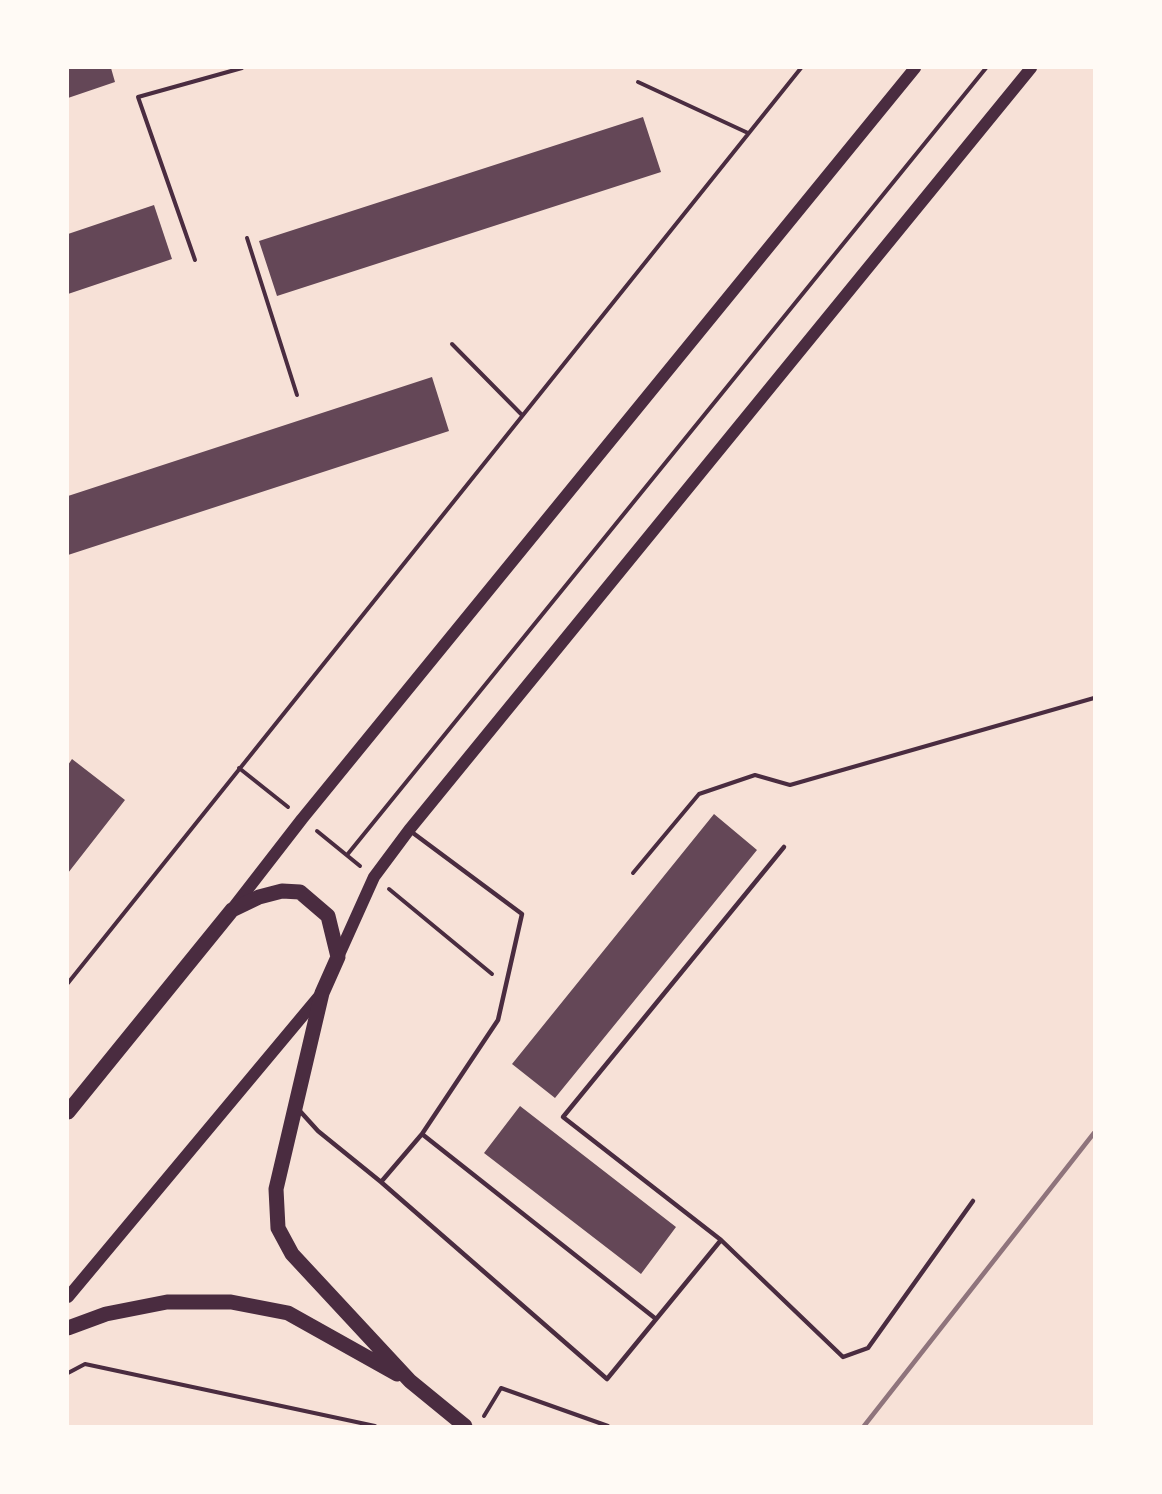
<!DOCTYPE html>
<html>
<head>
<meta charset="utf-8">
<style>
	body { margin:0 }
	#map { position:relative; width:1162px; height:1494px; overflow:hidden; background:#f7e1d7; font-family:"PT Sans",sans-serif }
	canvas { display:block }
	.frame { position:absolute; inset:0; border:69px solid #fffaf5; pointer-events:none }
</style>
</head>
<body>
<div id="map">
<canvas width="1162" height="1494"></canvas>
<div class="frame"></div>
</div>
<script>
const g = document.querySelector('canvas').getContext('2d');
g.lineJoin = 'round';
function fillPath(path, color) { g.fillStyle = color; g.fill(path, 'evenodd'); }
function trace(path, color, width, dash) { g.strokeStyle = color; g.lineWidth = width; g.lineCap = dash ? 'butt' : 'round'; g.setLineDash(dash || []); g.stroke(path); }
fillPath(new Path2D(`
	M68 68H111L115 82 68 98Z
	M643 117 661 172 277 296 259 241Z
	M154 205 172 259 68 294V234Z
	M432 377 449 431 68 555V496Z
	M72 759 125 800 68 873V765Z
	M714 814 757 850 555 1098 512 1064Z
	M520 1106 676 1227 641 1274 484 1153Z`), '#644757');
trace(new Path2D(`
	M638 82 748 133
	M247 238 297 395
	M195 260 138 97 242 68
	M452 344 522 415
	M239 768 288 807
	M317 831 360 866
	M347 855 986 68
	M633 873 699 794 755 775 790 785 1094 698
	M389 889 492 974
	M68 983 801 68
	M68 1373 85 1364 375 1426
	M484 1416 501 1388 608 1426`), '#4a2c40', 4);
trace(new Path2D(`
	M299 1110 318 1131 381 1182 422 1134 498 1020 522 914 409 830
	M422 1134 656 1319
	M381 1182 607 1379 721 1240 563 1117 784 847
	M721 1240 843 1357 868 1348 973 1201`), '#4a2c40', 4.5);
trace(new Path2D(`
	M233 908 302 819 915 68
	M338 957 374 877 409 830 1031 68
	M68 1297 321 994`), '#4a2c40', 12);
trace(new Path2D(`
	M68 1112 232 910 259 897 282 891 300 892 328 916 338 957 322 993 276 1189 278 1228 292 1254 410 1381 465 1426
	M68 1328 106 1314 167 1302H231L288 1313 397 1374`), '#4a2c40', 15);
trace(new Path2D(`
	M864 1426 1094 1133`), '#8f747c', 4.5);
</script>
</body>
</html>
